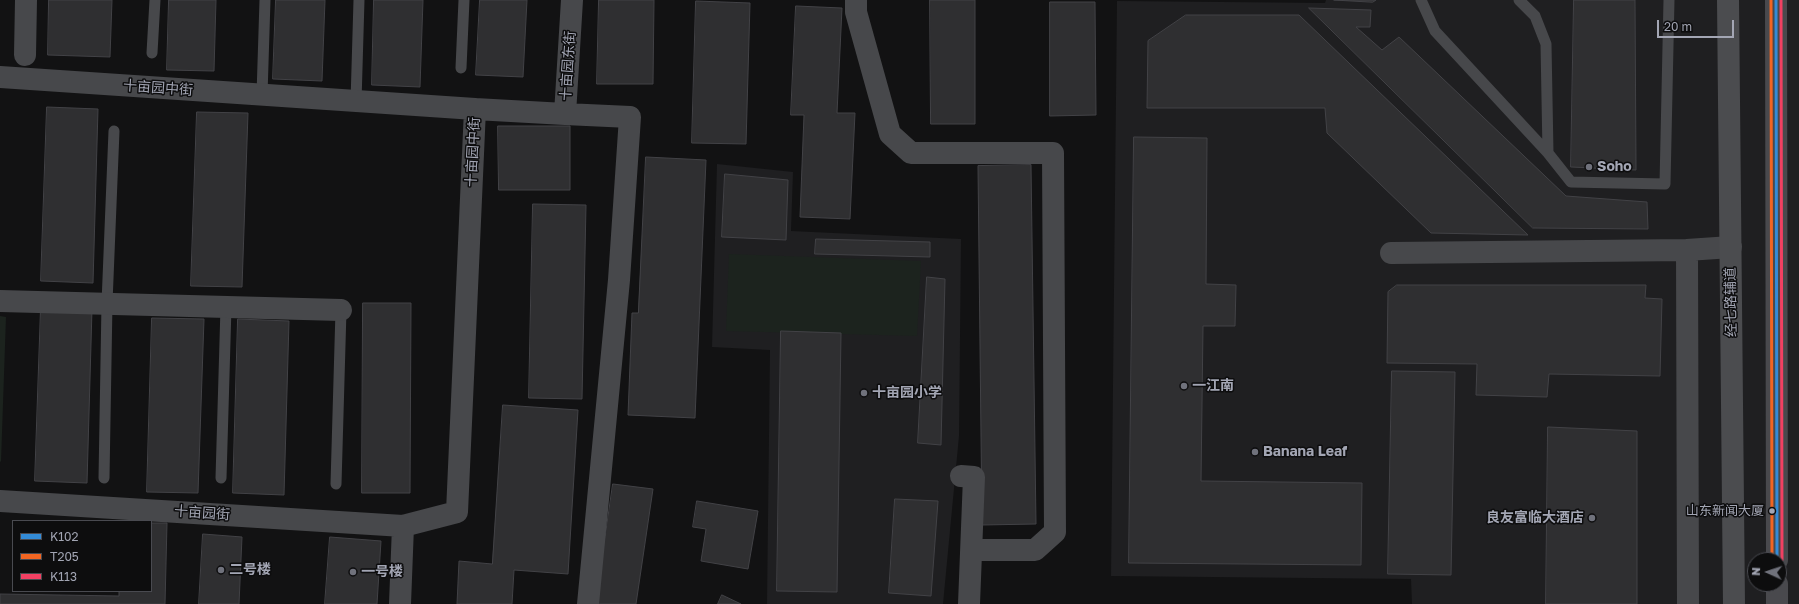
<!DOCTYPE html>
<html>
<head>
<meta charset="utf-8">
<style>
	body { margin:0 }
	#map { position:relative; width:1799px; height:604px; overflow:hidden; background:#121213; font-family:"Golos Text",sans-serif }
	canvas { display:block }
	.legend { position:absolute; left:12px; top:520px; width:140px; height:72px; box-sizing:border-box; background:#0d0d0e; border:1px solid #494a50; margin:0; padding:5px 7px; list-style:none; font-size:12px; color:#a3a6b4 }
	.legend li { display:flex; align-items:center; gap:8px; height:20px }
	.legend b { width:20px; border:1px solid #494a50 }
	.north { position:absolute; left:1747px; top:552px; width:40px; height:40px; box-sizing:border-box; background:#0d0d0e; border:1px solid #494a50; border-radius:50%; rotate:273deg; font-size:11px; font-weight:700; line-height:16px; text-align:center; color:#a3a6b4 }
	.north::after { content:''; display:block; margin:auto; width:14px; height:18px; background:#70727c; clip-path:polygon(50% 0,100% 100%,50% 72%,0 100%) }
	.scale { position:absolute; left:1657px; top:20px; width:77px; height:18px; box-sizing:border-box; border:2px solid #a3a6b4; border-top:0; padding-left:5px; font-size:12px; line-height:14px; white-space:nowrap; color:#a3a6b4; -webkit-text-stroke:3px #0d0d0e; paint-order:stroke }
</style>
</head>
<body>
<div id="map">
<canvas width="1799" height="604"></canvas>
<ul class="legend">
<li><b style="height:5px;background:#338bd7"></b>K102</li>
<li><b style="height:5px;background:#f26522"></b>T205</li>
<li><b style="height:5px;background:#f24062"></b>K113</li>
</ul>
<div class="north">N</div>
<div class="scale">20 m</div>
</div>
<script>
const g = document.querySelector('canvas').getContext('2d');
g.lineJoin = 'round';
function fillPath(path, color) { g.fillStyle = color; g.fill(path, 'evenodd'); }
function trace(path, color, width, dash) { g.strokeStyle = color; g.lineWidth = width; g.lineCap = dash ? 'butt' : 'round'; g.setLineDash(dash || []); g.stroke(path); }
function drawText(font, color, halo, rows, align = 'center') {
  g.font = font + ' "Golos Text","Noto Sans SC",sans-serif'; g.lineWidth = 3; g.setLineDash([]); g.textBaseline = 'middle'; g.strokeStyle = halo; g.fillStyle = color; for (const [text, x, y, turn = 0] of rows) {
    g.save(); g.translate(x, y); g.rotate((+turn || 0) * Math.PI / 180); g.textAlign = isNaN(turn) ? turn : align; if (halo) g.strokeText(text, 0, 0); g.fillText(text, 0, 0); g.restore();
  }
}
fillPath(new Path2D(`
	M1326 0H1799V604H1412L1411 579 1111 576 1117 1 1325 3ZM1755 560H1779V584H1755Z
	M717 164 793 172 791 231 961 239 959 436 943 604H767L770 350 712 347Z`), '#1f1f21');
fillPath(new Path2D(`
	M729 254 921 261 917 336 726 331Z
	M0 316 6 317 1 462 0 461Z`), '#1c231e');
const building = new Path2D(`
	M49 0H112L110 57 48 55Z
	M169 0H216L214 71 167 70Z
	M276 0H325L322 81 273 79Z
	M374 0H423L420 87 372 85Z
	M480 0H527L523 77 476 75Z
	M599 0H654L653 84H597Z
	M930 0H975V124H931Z
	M1334 0H1376L1373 2Z
	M1574 0H1635L1636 170 1571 167Z
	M696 1 750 3 746 144 692 143Z
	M1050 2H1095L1096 115 1050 116Z
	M796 6 842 8 837 113H855L850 219 800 217 804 115H791Z
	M1309 8 1371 10 1370 27H1356L1382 50 1399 37 1566 196 1647 202 1648 229 1533 228Z
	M1186 15H1299L1528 235 1431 233 1327 133 1325 108H1147L1148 41Z
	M47 107 98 109 93 283 41 281Z
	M197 112 248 113 242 287 191 286Z
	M498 126H570V190H499Z
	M1134 137 1207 138 1206 284 1236 285 1235 326H1203L1201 481 1362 483 1361 565 1129 563Z
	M646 157 706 160 695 418 628 415 632 313H638Z
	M1031 165 1036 524 982 525 978 166Z
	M725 174 788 180 786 240 722 237Z
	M533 204 586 205 582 399 529 398Z
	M816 239 930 242V257L815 254Z
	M927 277 945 279 941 445 918 443Z
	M1397 285H1646L1645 298 1662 299 1660 376 1549 374 1547 397 1476 395 1477 364 1387 363 1388 292Z
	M363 303H411L410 493H362Z
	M41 307 92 309 87 483 35 481Z
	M152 318 204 319 198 493 147 492Z
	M238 319 289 321 284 495 233 493Z
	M781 331 841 333 837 592 777 591Z
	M1392 371 1455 372 1451 575 1388 574Z
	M503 405 578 410 568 574 514 570 512 604H457L459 561 492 564Z
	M1548 427 1637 431V604H1546Z
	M613 484 653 489 636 604H596Z
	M895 499 938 501 931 596 889 593Z
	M697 501 758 511 748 569 701 561 706 529 693 527Z
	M151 523H167L165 604H0V594L119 596V591H151Z
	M203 534 242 537 239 604H199Z
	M330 537 381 541 377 604H325Z
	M722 595 741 604H718Z`);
fillPath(building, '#2f2f31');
trace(building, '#424246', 1);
trace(new Path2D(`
	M1421 0 1435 31 1548 153 1571 182 1665 184 1669 0
	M1519 0 1535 16 1546 44 1548 153
	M152 53 155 0
	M461 68 464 0
	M262 95 265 0
	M356 102 359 0
	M104 478 107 303 114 131
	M221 478 226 307
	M336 484 341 310`), '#47484b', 11);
trace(new Path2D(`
	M856 0V12L890 134 911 153H1053L1055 532 1035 550H972
	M25 55 26 0
	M0 77 475 109 457 512 403 526 400 604
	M475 109 565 114 572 0
	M565 114 630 117 619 280 588 604
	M1391 253 1687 250
	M0 301 341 310
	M961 476 974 477 969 604
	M0 501 403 526
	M1688 604 1687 250 1731 247`), '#47484b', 22);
trace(new Path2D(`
	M1728 0 1734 604`), '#4b4c4f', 22);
trace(new Path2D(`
	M1776 0 1777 560
	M1777 584V604`), '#49494d', 22);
trace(new Path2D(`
	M1776 0 1777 560`), '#338bd7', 3);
trace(new Path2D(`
	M1771 0 1772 560`), '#f26522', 3);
trace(new Path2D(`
	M1781 0 1782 560`), '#f24062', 3);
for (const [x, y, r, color] of [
	[1589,167,4,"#70727c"],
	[1184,386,4,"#70727c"],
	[864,393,4,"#70727c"],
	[1255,452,4,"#70727c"],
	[1772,511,3.5,"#a3a6b4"],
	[1592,518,4,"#70727c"],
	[221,570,4,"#70727c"],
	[353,572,4,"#70727c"]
]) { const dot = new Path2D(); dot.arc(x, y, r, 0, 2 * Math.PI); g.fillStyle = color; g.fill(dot); trace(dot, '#0d0d0e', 1.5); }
drawText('13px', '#a3a6b4', '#0d0d0e', [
	["山东新闻大厦",1764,511]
], 'right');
drawText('14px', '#a3a6b4', '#0d0d0e', [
	["十亩园东街",568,66,-86],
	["十亩园中街",158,88,4],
	["十亩园中街",473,152,-87],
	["经七路辅道",1731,302,-91],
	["十亩园街",202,513,4]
]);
drawText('bold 14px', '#a3a6b4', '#0d0d0e', [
	["Soho",1597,167],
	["一江南",1192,386],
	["十亩园小学",872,393],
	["Banana Leaf",1263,452],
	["良友富临大酒店",1584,518,"right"],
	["二号楼",229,570],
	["一号楼",361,572]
], 'left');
</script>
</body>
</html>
